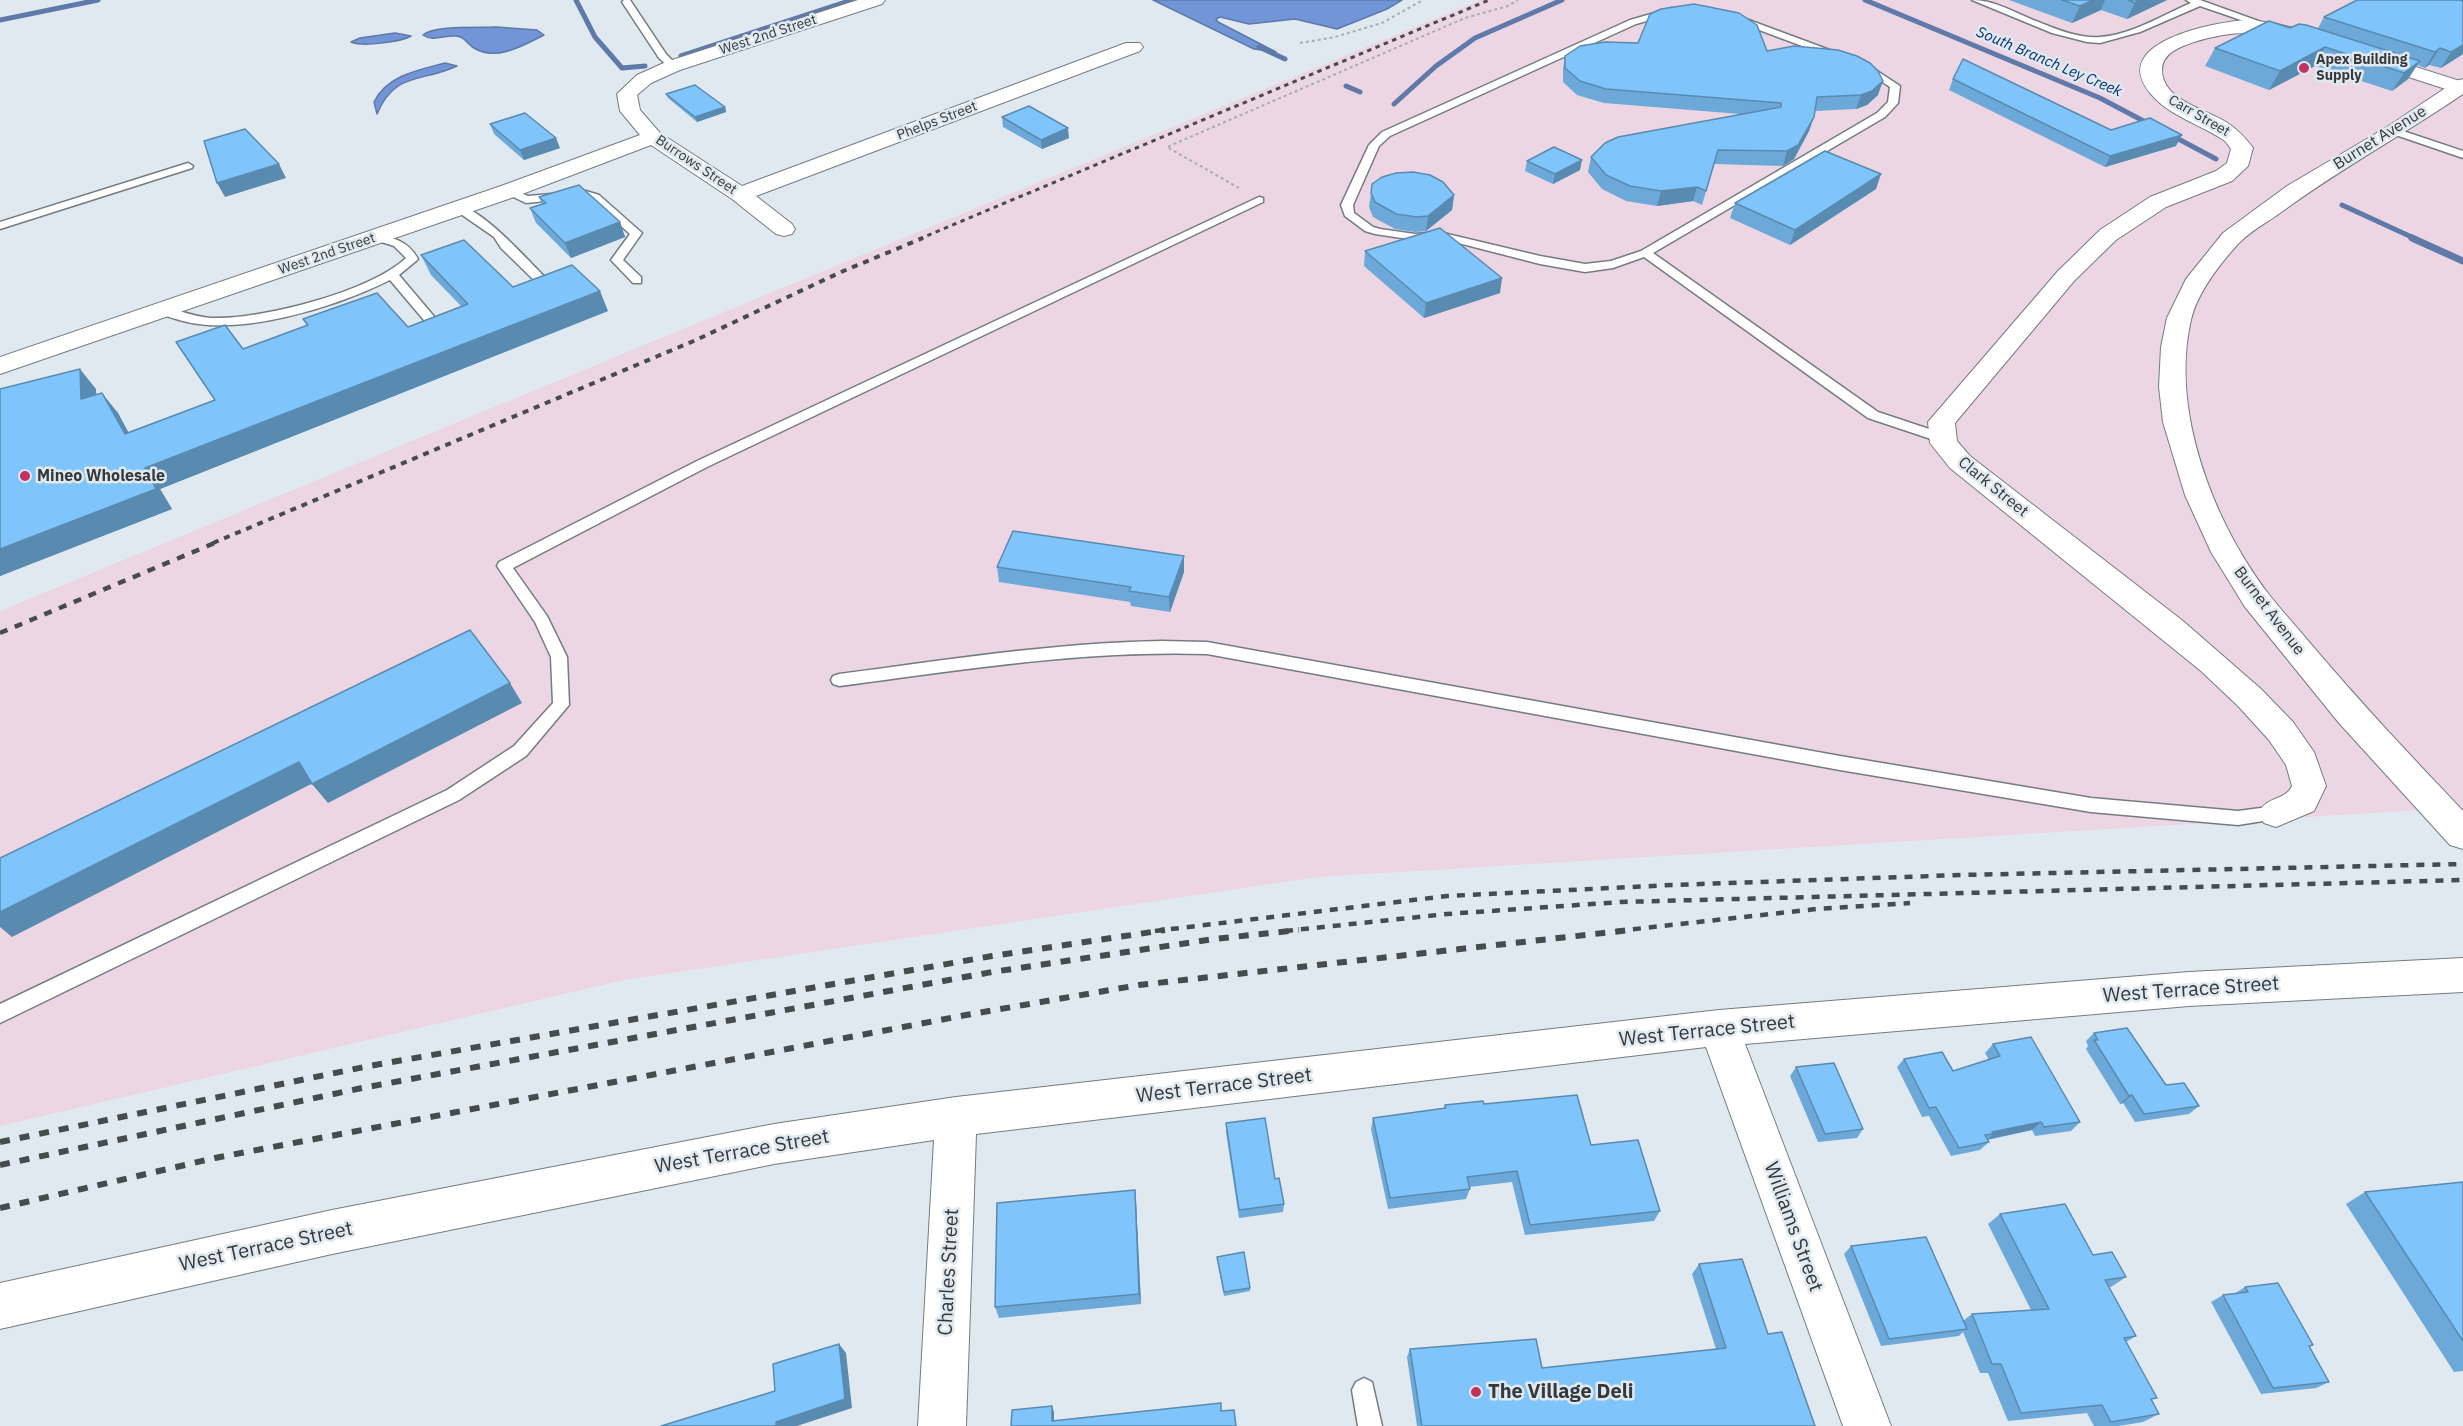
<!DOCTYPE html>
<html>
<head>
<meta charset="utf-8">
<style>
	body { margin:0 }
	canvas { display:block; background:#e0e9f0 }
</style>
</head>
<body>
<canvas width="2463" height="1426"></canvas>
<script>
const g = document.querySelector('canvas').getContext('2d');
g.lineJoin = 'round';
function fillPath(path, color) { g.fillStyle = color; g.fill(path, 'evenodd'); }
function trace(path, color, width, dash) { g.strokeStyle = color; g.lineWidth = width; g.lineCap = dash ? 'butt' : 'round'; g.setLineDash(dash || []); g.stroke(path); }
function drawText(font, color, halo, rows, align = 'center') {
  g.font = font + ' "IBM Plex Sans",sans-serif'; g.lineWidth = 5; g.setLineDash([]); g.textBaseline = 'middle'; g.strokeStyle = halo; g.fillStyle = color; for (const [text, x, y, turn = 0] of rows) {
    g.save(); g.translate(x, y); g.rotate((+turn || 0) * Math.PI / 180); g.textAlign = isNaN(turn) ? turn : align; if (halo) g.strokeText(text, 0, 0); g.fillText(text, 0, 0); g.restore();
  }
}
fillPath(new Path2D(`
	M1480 0H2463V810L2438 809 1318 877 624 980 0 1126V611Z`), '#ecd6e3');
const water = new Path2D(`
	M1153 0H1402L1387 9 1337 29 1295 19 1249 24 1220 17 1216 19 1218 22 1276 52 1254 49Z
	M496 27 537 30 544 35C524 45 496 62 474 48 467 44 465 36 455 36 444 35 433 42 423 35 434 25 480 28 496 27Z
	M395 33 411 36C401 42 362 47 351 42L360 38Z
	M445 63 457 66C421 83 395 71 377 114L374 102C387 75 419 70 445 63Z`);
fillPath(water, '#7195d6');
trace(water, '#5f79a8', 1.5);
trace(new Path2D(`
	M576 0 595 37 622 68 645 66
	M1865 0 2100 98 2151 125
	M0 20 98 0
	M1259 47 1285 59
	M681 56 852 0
	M1346 86 1360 92
	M1394 104 1436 66 1475 38 1562 0
	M2169 134 2216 159
	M2342 205 2416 239`), '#5f79a8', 5);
trace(new Path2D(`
	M2412 238 2463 261`), '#5f79a8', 7);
const lane = new Path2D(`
	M624 0H630L666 54 678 66 676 68H670L659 58 622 2Z
	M1972 0C1994 0 2014 12 2033 20 2054 28 2078 39 2100 37 2131 35 2163 15 2191 3L2186 0H2200L2275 27 2267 29 2200 6 2140 32 2100 43 2087 42 2052 33Z
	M1672 8 1677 11 1675 13 1636 24 1390 136 1379 146 1353 205 1354 213 1373 227 1380 229 1415 234 1439 232 1540 256 1585 264 1611 261 1641 251 1877 113 1888 102 1890 87 1857 65 1865 63 1900 86 1898 103 1885 117 1653 253 1878 412 1947 435 1949 438 1947 441H1937L1868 418 1644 257 1613 268 1585 272 1540 264 1439 238 1415 240 1375 234 1365 231 1345 216 1341 205 1369 145 1382 132 1630 20Z
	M1738 16 1835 52 1837 54 1829 56 1735 21 1733 19Z
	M2394 128 2463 151V158L2390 133V129Z
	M188 163 193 166 192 168 0 229V222Z
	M509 188 528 196 586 191 599 195 642 233 623 260 641 277V283H633L611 260 630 234 591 199 585 197 526 203 505 193V189Z
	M1259 197 1263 198V202L707 467 513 568 547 616 567 657 569 705 526 756 459 800 0 1023V1004L447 790 514 746 553 703 551 657 535 622 497 566 499 562 697 461Z
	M459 205C487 213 526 259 548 280V286H540L501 248 494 237 455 210 453 208Z
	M376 234C394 238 408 241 418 259L416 261 399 275 442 326 444 329 442 332H434L390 280C336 307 236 339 176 319 169 317 161 315 156 310L162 306C179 310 194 317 211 318 260 320 370 292 406 258L394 246 372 239V235Z
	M1161 641 1207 642 1840 756 2091 798 2238 811 2276 806 2282 808 2285 813 2282 818 2238 825 2091 812 1840 770 1207 654C1083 650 962 670 839 686L833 684 831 680 833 676 839 674C946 660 1053 643 1161 641Z
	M1364 1378 1372 1382 1382 1426H1358L1352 1390 1356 1382Z`);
const street = new Path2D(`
	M858 0H885L882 4 680 70 651 83 637 95 640 110 660 133 742 186 1126 43H1140L1143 47 1140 51 756 196 792 224 795 229 792 234 784 236 776 234 732 199 651 145 517 196 0 374V357L501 186 640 135 620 111 617 94 637 75 666 62Z
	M2247 20 2273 23 2310 32 2312 36 2310 40 2303 42C2261 31 2236 29 2194 42 2180 47 2162 53 2162 70 2162 100 2205 109 2226 122 2237 129 2245 137 2253 148L2248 166 2232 181 2166 207 2116 240 2074 281 1955 423 1957 441 1970 456 2183 621 2261 689 2293 722 2314 752 2326 786 2314 811 2276 827 2264 823 2258 813C2268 795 2285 801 2292 786L2286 765 2269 740 2238 706 2201 671 1950 468 1930 443 1928 422 2058 271 2100 230 2150 197 2216 171 2227 163 2231 149 2225 141C2202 125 2169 116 2151 94 2106 42 2215 22 2247 20Z
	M2369 52 2463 82V92L2452 91 2362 62 2359 58 2362 54Z
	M2463 958V992L2189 1006 1745 1044 1891 1426H1843L1706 1047 976 1134 966 1426H918L934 1140 774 1164 332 1254 0 1329V1283L332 1210 774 1124 956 1097 1719 1010 2189 972Z`);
const secondary = new Path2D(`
	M2463 79V94C2403 135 2338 170 2280 213 2266 223 2249 232 2238 244 2219 265 2197 293 2191 320 2170 410 2213 520 2267 592 2280 609 2296 626 2310 643 2359 701 2411 756 2463 811V849L2450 845 2339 723 2245 607 2211 552 2185 495 2163 422 2159 387 2161 347 2167 318 2186 279 2223 233 2287 186 2387 127 2456 81Z`);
trace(lane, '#747c82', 3);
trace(street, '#747c82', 2);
trace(secondary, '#747c82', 2);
trace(new Path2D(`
	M1300 43 1335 37 1382 23 1423 0
	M1239 188 1167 147 1465 18 1508 6 1518 0`), '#a5acb2', 2, [3, 3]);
fillPath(lane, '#fff');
fillPath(street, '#fff');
fillPath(secondary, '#fff');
trace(new Path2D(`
	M919 239 1489 0`), '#464b4e', 3, [4.5, 4.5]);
trace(new Path2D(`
	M213 543 696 340 841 272 923 238`), '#464b4e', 4, [6, 6]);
trace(new Path2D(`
	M0 633 217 542
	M1155 931 1447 896 1672 885 1961 875 2463 864
	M1285 931 1447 914 1621 902 2463 880
	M1617 931 1816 909 1910 903`), '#464b4e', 4.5, [8, 8]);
trace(new Path2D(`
	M0 1142 364 1067 992 956 1165 930
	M0 1165 362 1088 992 972 1214 939 1299 930
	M0 1208 215 1158 966 1015 1139 985 1630 930`), '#464b4e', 6, [10, 10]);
fillPath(new Path2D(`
	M2009 0H2167L2127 19 2101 10 2072 23Z
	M2357 0H2463V54L2441 68 2429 65 2425 68 2417 65 2408 79 2392 91 2315 66 2269 90 2205 66 2215 48 2290 28H2318L2324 17Z
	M1767 51 1878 95 1867 105 1856 109 1815 111 1809 131 1794 159 1783 166 1714 164 1702 205 1693 201 1657 206 1626 201 1602 189 1588 172 1591 157 1740 114 1604 103 1577 95 1563 82V69L1565 56Z
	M1953 79 2111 130 2176 146 2105 167 1949 90Z
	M666 94 725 107 726 112 697 122 668 98Z
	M1002 117 1069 138 1042 149 1003 127Z
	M490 124 560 148 524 160 494 134Z
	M1527 161 1580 170 1553 184 1525 171Z
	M1876 189 1790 245 1730 218 1735 203Z
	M1371 193 1454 195 1452 210 1426 231 1415 232 1395 229 1373 217 1369 207Z
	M539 197 620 222 625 237 571 258 536 223 530 208 542 204Z
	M1365 251 1500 293 1424 318 1364 266Z
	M421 255 513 287 608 311 160 489 172 509 0 576V389H96V395L118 413 128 432 215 400 243 349 307 326 303 319 408 327 461 306 431 275Z
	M997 567 1184 572 1170 612 1131 606 1130 602 999 582Z
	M2094 1033 2166 1085 2199 1106 2189 1114 2135 1122 2123 1103 2120 1104 2086 1049 2088 1046 2086 1041Z
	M1993 1044 2080 1122 2071 1131 2035 1136 2032 1130 1988 1140 1989 1142 1980 1150 1951 1156 1929 1116 1922 1117 1897 1067 1904 1059 1953 1071 1989 1060 1985 1053Z
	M1796 1067 1863 1129 1857 1138 1818 1142 1790 1076Z
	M1484 1104 1591 1145 1660 1211 1654 1221 1525 1235 1512 1182 1469 1187 1470 1189 1466 1199 1388 1209 1371 1129 1373 1118 1444 1108 1445 1105Z
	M1226 1123 1275 1179 1284 1204 1283 1212 1239 1218 1226 1132Z
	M2463 1182V1371L2454 1372 2346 1204 2365 1192Z
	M1135 1190 1136 1202 1141 1304 999 1318 995 1307Z
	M2000 1214 2093 1255 2126 1277 2111 1287H2109L2136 1336 2126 1342 2152 1401 2159 1414 2143 1422 2119 1426H2094L2087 1413 2008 1421 1988 1373H1980L1963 1332 1959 1336 1881 1346 1844 1254 1851 1246 1964 1320 1972 1314 2031 1310 1988 1224Z
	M1217 1257 1250 1288V1291L1224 1296Z
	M1699 1264 1768 1334 1815 1426H1417L1407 1357 1410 1349 1542 1368 1716 1349 1692 1274Z
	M2245 1287 2313 1345 2309 1347 2329 1382 2316 1388 2261 1394 2211 1302 2223 1295 2234 1294Z`), '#6da9d8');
fillPath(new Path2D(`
	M2093 0H2105L2101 10 2072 23 2080 6Z
	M2140 0H2167L2127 19 2135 3Z
	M2463 45V54L2441 68 2451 52Z
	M2325 47 2315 66 2269 90 2280 71Z
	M2440 48 2429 65 2425 68 2435 52Z
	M2420 61 2408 79 2392 91 2404 73Z
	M1883 81 1878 95 1867 105 1856 109 1861 95Z
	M725 107 726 112 697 122 695 117Z
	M1814 117 1809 131 1794 159 1783 166 1787 151Z
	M1068 128 1069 138 1042 149 1041 140Z
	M2182 135 2176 146 2105 167 2110 156Z
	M556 138 560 148 524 160 520 150Z
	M1582 160 1580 170 1553 184 1555 174Z
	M279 164 286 178 225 197 217 183Z
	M1881 174 1876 189 1790 245 1795 230Z
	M1697 187 1693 201 1657 206 1661 191Z
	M1454 195 1452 210 1426 231 1428 216Z
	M620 222 625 237 571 258 565 243Z
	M1502 278 1500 293 1424 318 1426 303Z
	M600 291 608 311 160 489 172 509 0 576V549L145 468Z
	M80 369 96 389 97 419 81 399Z
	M102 393 118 413 140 454 125 434Z
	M1184 556V572L1170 612 1169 597Z
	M510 683 522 703 328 803 312 784Z
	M299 762 315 782 12 937 0 927V912Z
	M2132 1095 2123 1103 2120 1104 2129 1096Z
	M2041 1122 2032 1130 1988 1139 1993 1134 1992 1132Z
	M1135 1190 1136 1202 1141 1304 1139 1294Z
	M839 1344 846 1353 852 1408 797 1426H776V1422Z
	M1052 1406 1054 1412V1426L1052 1421Z`), '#598ab0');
const building = new Path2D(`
	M2062 0H2093L2080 6Z
	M2128 0H2140L2135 3Z
	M2357 0H2460L2463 1V45L2451 52 2440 48 2435 52 2324 17Z
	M1694 4 1739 13 1757 25 1767 51 1794 46 1838 50 1857 56 1870 63 1878 71 1883 81 1872 91 1861 95 1817 97 1814 117 1798 145 1787 151 1718 150 1706 191 1697 187 1661 191 1630 186 1606 175 1591 157 1605 143 1618 137 1781 107V103L1606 89 1580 81 1565 68V56L1580 46 1605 42 1638 43 1650 14 1661 9Z
	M2269 21 2290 28 2299 24 2306 25 2420 61 2404 73 2325 47 2280 71 2215 48Z
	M1963 59 2111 130 2150 118 2182 135 2110 156 1953 79Z
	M695 85 725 107 695 117 666 94Z
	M1029 106 1068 128 1041 140 1002 117Z
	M525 113 556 138 520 150 490 124Z
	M245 129 279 164 217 183 204 141Z
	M1554 147 1582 160 1555 174 1527 161Z
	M1825 151 1881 174 1795 230 1735 203Z
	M1413 172 1430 175 1443 182 1454 195 1428 216 1417 217 1396 214 1375 202 1371 193 1372 184 1382 177 1396 173Z
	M579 185 620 222 565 243 530 208 546 203 539 197Z
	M1440 228 1502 278 1426 303 1365 251Z
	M464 240 513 287 572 265 600 291 145 468 156 489 0 549V389L80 369 81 399 102 393 125 434 215 400 176 342 225 325 243 349 308 325 303 319 377 293 408 327 468 304 421 255Z
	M1013 531 1184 556 1169 597 1129 591 1131 587 997 567Z
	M470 630 510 683 312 784 299 762 0 912V858Z
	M2127 1028 2166 1085 2184 1083 2199 1106 2144 1114 2132 1095 2129 1096 2094 1040H2098L2094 1033Z
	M2031 1037 2080 1122 2044 1127 2041 1122 1992 1132 1993 1134 1985 1135 1989 1142 1959 1148 1936 1107 1929 1108 1904 1059 1942 1052 1953 1071 2000 1056 1993 1044Z
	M1834 1063 1863 1129 1825 1134 1796 1067Z
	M1577 1095 1591 1145 1638 1140 1660 1211 1530 1225 1517 1171 1467 1177 1470 1189 1390 1198 1373 1118 1446 1108 1445 1105 1483 1101 1484 1104Z
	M1265 1118 1275 1179 1279 1178 1284 1204 1239 1210 1226 1123Z
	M2463 1182V1341L2365 1192Z
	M1135 1190 1139 1294 995 1307 997 1203Z
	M2065 1204 2093 1255 2112 1252 2126 1277 2105 1280 2136 1336 2124 1338 2157 1398 2151 1399 2159 1414 2111 1422 2102 1405 2021 1413 2001 1364H1992L1972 1314 2049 1309 2000 1214Z
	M1926 1237 1967 1329 1889 1339 1851 1246Z
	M1244 1252 1250 1288 1224 1292 1217 1257Z
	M1742 1259 1768 1334 1782 1332 1815 1426H1422L1410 1349 1536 1339 1542 1368 1726 1348 1699 1264Z
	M2278 1283 2313 1345 2309 1346 2329 1382 2273 1388 2223 1295 2248 1292 2245 1287Z
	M839 1344 845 1399 776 1422V1426H661L775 1391 773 1364Z
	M1221 1403V1411L1234 1410 1236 1426H1011L1012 1410 1052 1406V1421Z`);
fillPath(building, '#7fc5fb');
trace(building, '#598ab0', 1.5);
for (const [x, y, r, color] of [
	[2304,68,6,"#c03260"],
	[25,476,6,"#c03260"],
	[1476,1392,6,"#c03260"]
]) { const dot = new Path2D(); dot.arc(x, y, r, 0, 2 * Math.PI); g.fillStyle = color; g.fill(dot); trace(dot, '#e0e9f0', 2); }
drawText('14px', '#35393c', '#e0e9f0', [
	["West 2nd Street",768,35,-18],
	["Carr Street",2199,116,30],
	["Phelps Street",937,121,-21],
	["Burrows Street",696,165,34],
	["West 2nd Street",327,254,-19]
]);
drawText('bold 14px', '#35393c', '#e0e9f0', [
	["Apex Building",2316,60],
	["Supply",2316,76]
], 'left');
drawText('italic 15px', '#062d77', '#e0e9f0', [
	["South Branch Ley Creek",2049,62,23]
]);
drawText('16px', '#35393c', '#e0e9f0', [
	["Burnet Avenue",2380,138,-32],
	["Clark Street",1993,487,39],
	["Burnet Avenue",2269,611,53]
]);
drawText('bold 16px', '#35393c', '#e0e9f0', [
	["Mineo Wholesale",37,476]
], 'left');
drawText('20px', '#35393c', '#e0e9f0', [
	["West Terrace Street",2191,990,-4],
	["West Terrace Street",1707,1031,-6],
	["West Terrace Street",1224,1086,-7],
	["West Terrace Street",742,1152,-10],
	["Williams Street",1793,1227,70],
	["West Terrace Street",266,1247,-12],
	["Charles Street",949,1272,-87]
]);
drawText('bold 20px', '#35393c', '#e0e9f0', [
	["The Village Deli",1488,1392]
], 'left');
</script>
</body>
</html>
